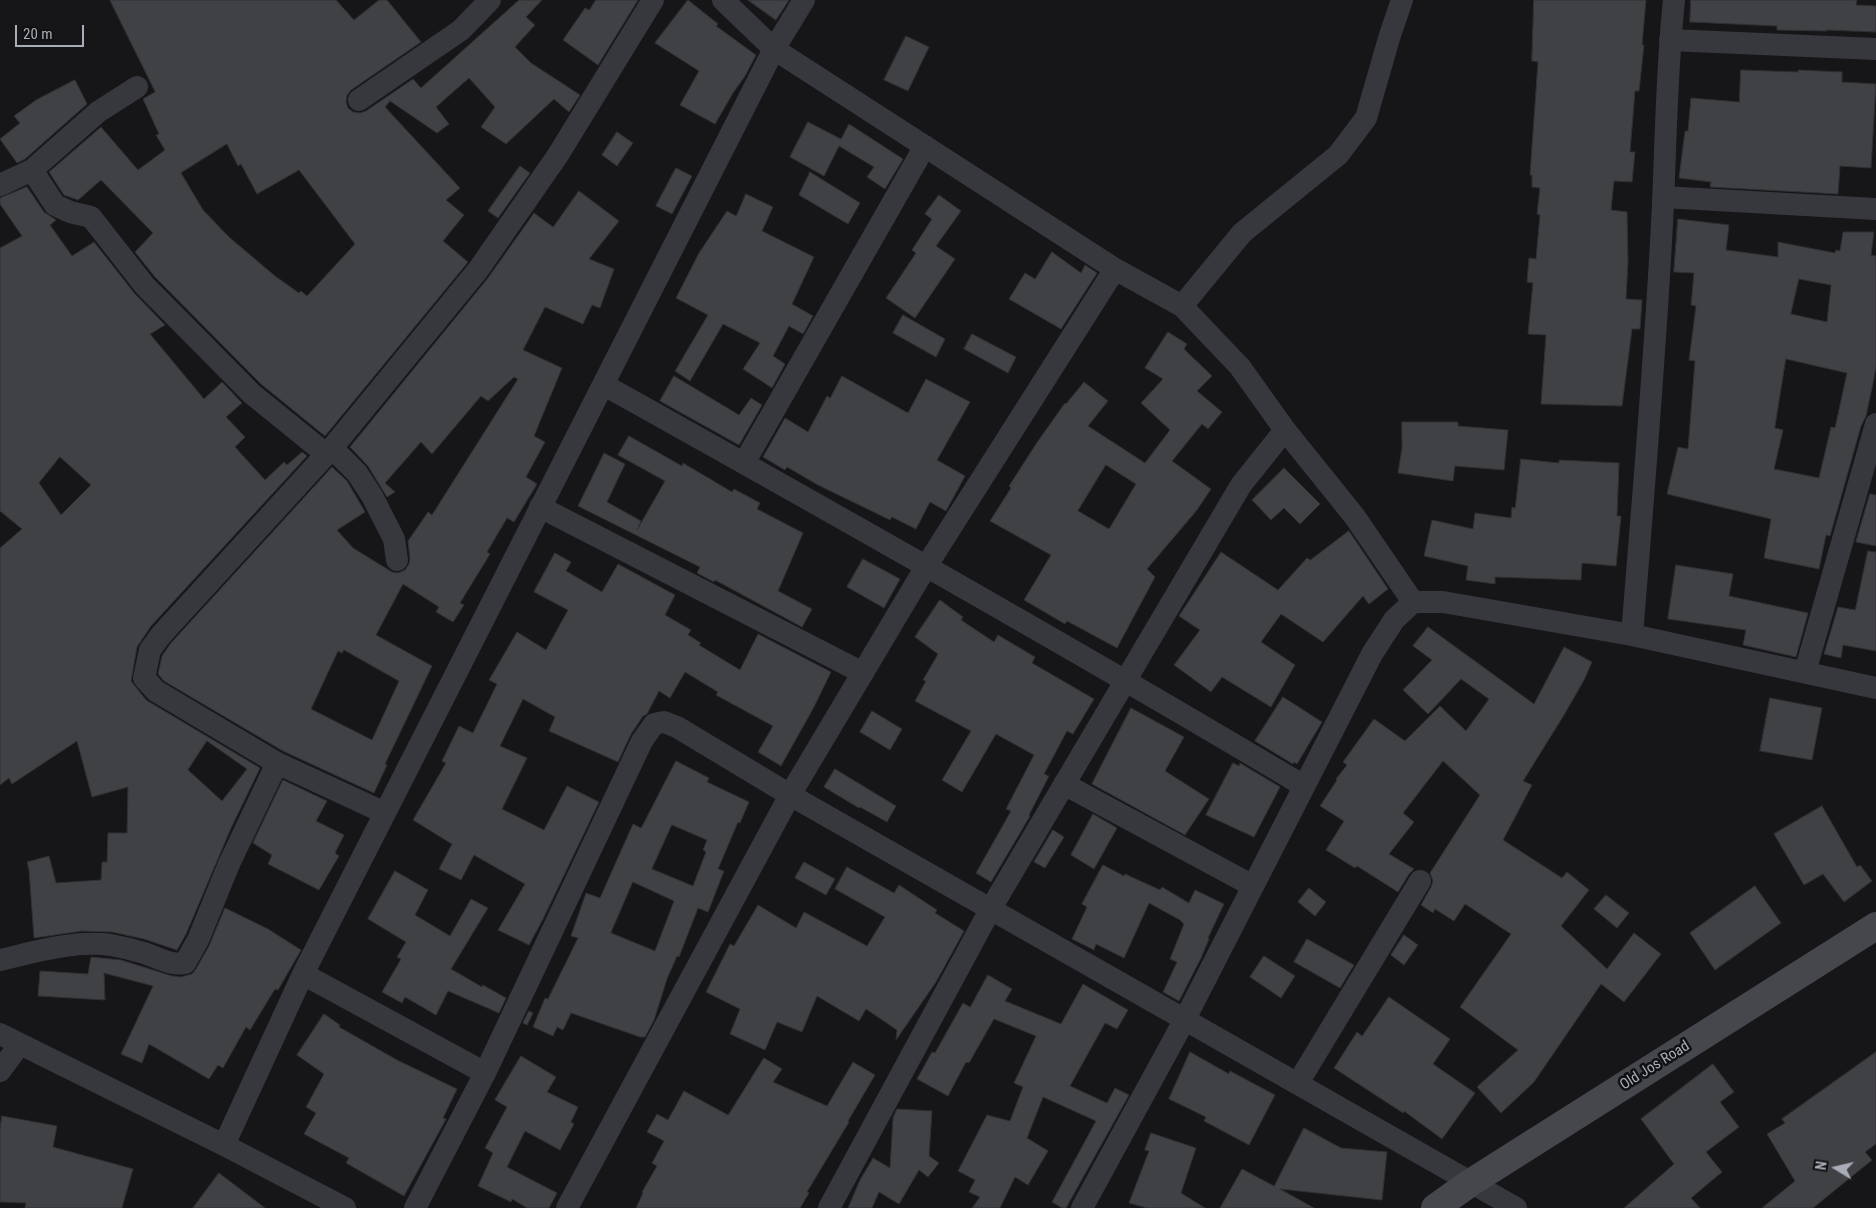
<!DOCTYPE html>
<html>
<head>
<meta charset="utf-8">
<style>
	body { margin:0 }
	#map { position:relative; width:1876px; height:1208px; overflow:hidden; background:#161618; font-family:"Roboto Condensed",sans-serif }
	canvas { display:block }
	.north { position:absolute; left:1811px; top:1143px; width:50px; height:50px; -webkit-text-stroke:4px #111113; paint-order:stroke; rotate:279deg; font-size:14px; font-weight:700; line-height:20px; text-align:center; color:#a8adb8 }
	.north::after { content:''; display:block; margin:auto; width:18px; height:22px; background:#a8adb8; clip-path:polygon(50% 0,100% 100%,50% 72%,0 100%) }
	.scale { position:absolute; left:15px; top:25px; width:69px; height:22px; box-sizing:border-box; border:2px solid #a8adb8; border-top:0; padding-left:6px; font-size:15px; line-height:18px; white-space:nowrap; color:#a8adb8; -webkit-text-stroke:4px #111113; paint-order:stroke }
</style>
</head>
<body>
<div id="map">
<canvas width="1876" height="1208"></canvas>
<div class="north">N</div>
<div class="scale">20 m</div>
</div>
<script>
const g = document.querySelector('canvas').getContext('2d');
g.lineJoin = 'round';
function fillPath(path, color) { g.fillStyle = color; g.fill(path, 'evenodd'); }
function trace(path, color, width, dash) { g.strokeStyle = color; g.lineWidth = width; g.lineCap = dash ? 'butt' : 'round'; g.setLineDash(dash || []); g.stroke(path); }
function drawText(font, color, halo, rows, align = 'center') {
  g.font = font + ' "Roboto Condensed",sans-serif'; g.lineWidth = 5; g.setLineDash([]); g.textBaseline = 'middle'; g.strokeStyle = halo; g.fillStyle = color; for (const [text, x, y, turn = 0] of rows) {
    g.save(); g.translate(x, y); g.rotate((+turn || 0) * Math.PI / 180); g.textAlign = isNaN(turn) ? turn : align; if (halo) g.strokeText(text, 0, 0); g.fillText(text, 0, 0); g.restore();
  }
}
const building = new Path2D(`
	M110 0H336L354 20 379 0H387L421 42 351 90 347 95 346 102 348 108 353 112 360 113 366 111 413 79 421 88 519 0H542L526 17 535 25 515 47 531 63 580 95 569 112 554 99 506 144 481 127 495 107 469 78 436 107 449 124 437 133 390 101 385 107 460 188 446 200 464 215 443 241 468 262 325 436 261 384 155 277 135 252 153 233 101 180 78 200 64 195 49 172 101 127 138 170 165 150 156 135 159 134 143 99 155 92ZM227 144 238 166 241 164 257 194 299 170 355 244 307 296 301 291 299 293 275 276 229 237 203 210 181 173Z
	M596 0H638L598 65 563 40 585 8 589 10Z
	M688 0 718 24 716 26 756 55 745 76 733 93 715 124 680 105 699 71 655 43Z
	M748 0H789L776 20Z
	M1534 0H1646L1642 45H1644L1639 91H1635L1630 152H1635L1632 182 1614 181 1611 210 1627 212 1628 262 1626 299 1642 300 1640 329H1632L1622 406 1541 404 1546 335 1528 334 1533 283 1527 282 1529 258 1536 259 1540 215 1537 214 1540 188 1532 187V175H1530L1538 62 1532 61Z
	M1691 0H1857L1856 5 1876 6V32L1827 30V31L1777 30V26L1690 22Z
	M906 36 929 47 908 91 884 80Z
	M1741 70 1798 72V70L1842 72V82L1876 84 1871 168 1840 166 1838 194 1710 187 1711 182 1679 178 1685 131H1688L1691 98 1739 102Z
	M75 80 87 104 25 159 17 163 0 139 20 123 14 116 36 100Z
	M808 122 841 139 849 124 903 159 885 189 867 177 874 167 839 146 824 176 790 157Z
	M617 132 633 143 617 166 602 155Z
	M520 166 530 173 498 218 488 211Z
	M676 168 692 176 672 214 656 206Z
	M810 172 860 203 848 224 799 195Z
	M27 187 44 212 56 220 50 225 72 256 94 242 135 294 165 325 150 334 204 399 222 382 242 403 226 417 245 437 235 447 265 480 284 462 287 465 302 452 307 456 151 626 137 647 131 681 146 700 260 768 231 828 186 934 177 950 144 939 112 932 82 931 34 938 29 870 27 862 49 856 56 883 101 880 102 862H107L108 833H127L128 787 92 797 77 741 12 784 9 778 0 785V548L22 529 0 511V248L22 236 0 204V198ZM60 457 91 485 61 515 39 483ZM207 741 247 769 222 801 188 770Z
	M579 191 619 221 589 259 614 269 600 308 592 305 583 324 545 307 523 350 562 368 534 436 545 442 526 477 537 484 514 522 507 518 487 552 490 554 460 603 464 605 453 622 436 612 439 607 403 584 376 635 432 666 385 764 387 765 374 793 283 751 164 681 158 674 162 656 171 643 332 467 347 481 365 512 337 530 353 548 392 572 398 573 405 570 409 564 410 559 408 541 428 512 432 515 518 379 514 377 488 401 481 396 432 454 421 442 385 483 395 492 387 497 368 466 350 447 488 278 534 213 553 227ZM344 650 399 681 372 740 311 709 338 651 342 653Z
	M746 194 773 207 762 231 814 257 792 304 813 316 803 334 789 326 773 356 785 364 772 388 743 369 760 343 723 324 690 381 675 371 708 315 676 298 699 253 727 211 736 216Z
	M939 195 961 211 936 246 955 259 915 318 886 298 916 253 912 250 932 219 925 214Z
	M1678 219 1729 225 1726 250 1778 257V242L1835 253 1836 250 1840 251 1843 232H1874L1871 255 1876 256V367L1873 383 1866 416 1861 426 1830 536 1826 535 1819 569 1764 558 1771 519 1667 494 1678 447 1688 449 1695 361 1689 360 1696 306 1691 305 1694 273 1674 272ZM1799 279 1831 285 1827 322 1791 314ZM1786 359 1847 373 1835 428 1831 427 1819 478 1774 469 1783 430 1775 428Z
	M1052 252 1081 273 1085 265 1097 273 1061 329 1009 299 1025 273 1035 279Z
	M903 315 945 339 936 357 893 333Z
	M1168 332 1187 344 1184 349 1212 376 1197 391 1222 412 1208 429 1202 424 1172 461 1211 489 1197 510 1147 569 1155 577 1117 648 1067 621 1065 624 1024 600 1051 555 990 521 1011 488 1009 486 1038 441 1065 403 1066 404 1084 382 1108 401 1088 426 1145 463 1170 430 1141 403 1163 379 1145 368ZM1106 465 1136 484 1109 529 1078 511Z
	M972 334 1016 357 1008 373 964 349Z
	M674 376 739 415 751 398 762 405 739 445 660 401Z
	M842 376 908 413 926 379 970 402 937 460 965 476 946 511 930 502 916 529 892 517 890 520 818 485 787 467 785 470 763 457 785 418 808 432 827 396 830 398Z
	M1402 422H1458V426L1508 430 1504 470 1455 466 1453 481 1398 473 1402 448Z
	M629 436 682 466 683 463 732 492 734 489 760 503 757 509 803 533 778 591 812 609 802 627 715 580 714 582 697 573 700 567 578 506 604 453 625 464 607 502 641 521 637 530 665 481 618 455Z
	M1521 459 1559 463V460L1619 463 1617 516H1621L1616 566 1582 563 1581 580 1495 577V584L1466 580 1468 566 1424 556 1432 520 1473 529 1475 513 1511 518 1512 507 1515 508Z
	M1284 468 1320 504 1300 524 1284 508 1271 520 1252 500Z
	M1870 494 1876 495V546L1856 542Z
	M1349 531 1388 589 1369 604 1363 596 1323 642 1281 614 1261 642 1295 665 1271 707 1222 677 1211 692 1174 665 1200 630 1179 616 1221 552 1278 590 1307 558 1310 560Z
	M1868 551 1876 552V651L1843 645 1841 658 1824 654 1838 607 1855 610Z
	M555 553 571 562 566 571 602 592 618 564 675 595 665 615 691 630 688 635 701 643 699 645 740 670 758 634 831 672 814 707 781 766 758 752 773 726 716 695 718 692 685 672 670 698 659 691 647 714 643 716 631 734 618 762 549 731 555 717 523 699 500 746 527 758 502 809 544 830 567 786 599 802 543 919 529 945 498 930 525 884 474 855 461 880 439 869 452 844 413 820 446 763 442 761 459 726 473 733 497 684 489 680 517 632 546 650 568 610 534 592Z
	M863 559 900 579 884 608 847 587Z
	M1676 565 1733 574 1729 596 1808 613 1796 657 1743 645 1746 630 1668 619Z
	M940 600 963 617 961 620 994 642 998 635 1035 657 1032 663 1094 699 1073 734 1067 731 1044 774 1049 776 1029 815 1030 816 991 882 976 873 1011 811 1006 809 1034 755 996 734 962 792 942 780 971 731 915 701 926 681 923 680 938 654 915 637Z
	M1428 627 1534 704 1564 647 1592 662 1584 680 1564 715 1523 781 1532 785 1503 840 1562 878 1567 872 1589 890 1561 926 1607 969 1634 933 1661 954 1624 1002 1601 984 1534 1082 1501 1113 1477 1087 1518 1050 1460 1007 1511 934 1465 904 1454 921 1435 909 1433 913 1421 905 1431 887 1433 881 1430 873 1480 795 1443 761 1403 813 1414 822 1389 854 1414 869 1409 874 1398 892 1357 866 1355 868 1326 850 1344 821 1320 806 1337 780 1336 779 1347 765 1343 762 1374 719 1405 741 1440 706 1466 731 1489 699 1461 679 1428 714 1403 690 1432 660 1413 646Z
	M1283 697 1322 722 1297 764 1294 762 1293 764 1255 741Z
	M1770 698 1822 708 1812 760 1760 751Z
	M1131 708 1184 737 1165 771 1209 799 1185 835 1092 784Z
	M872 711 902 729 890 750 860 732Z
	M676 761 709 778 707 782 749 802 740 823 738 822 718 869 724 871 708 912 698 908 679 957 677 956 667 979 654 1020 645 1037H640L571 1013 563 1030 557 1027 553 1036 533 1027 545 998 548 999 578 938 571 936 586 893 600 898 633 824 641 828ZM672 825 707 840 703 850 706 852 693 886 652 869ZM633 882 674 901 655 951 611 933Z
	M1233 763 1239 766 1240 763 1280 787 1254 837 1206 815Z
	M835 769 896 806 887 822 860 807 859 808 824 787Z
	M283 780 327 801 316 821 344 835 335 853 339 856 319 890 268 864 272 855 253 843Z
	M1822 806 1857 867 1860 865 1872 881 1844 902 1823 874 1804 885 1774 834Z
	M1093 814 1117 828 1094 869 1071 855Z
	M1053 830 1064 837 1045 868 1034 862Z
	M804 862 835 879 826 895 795 878Z
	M1103 865 1124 876 1125 874 1160 890 1162 887 1189 903 1195 890 1224 904 1208 938 1209 939 1201 958 1179 1001 1163 992 1177 962 1170 959 1184 924 1180 920 1149 903 1124 958 1096 944 1094 950 1072 939 1087 907 1082 904Z
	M847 867 894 893 899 885 937 910 935 913 964 931 936 982 896 1040 897 1030 866 1009 859 1021 817 996 802 1032 777 1022 765 1050 730 1034 740 1009 706 992 730 944 734 946 758 905 796 928 804 912 867 946 885 917 835 889Z
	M395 871 428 890 415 915 450 936 471 899 488 908 451 969 482 987 483 985 506 998 499 1013 448 991 436 1015 405 997 402 1003 382 992 401 959 397 957 406 942 368 919Z
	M1755 886 1781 923 1715 970 1690 933Z
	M1309 888 1326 902 1315 916 1298 902Z
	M1606 895 1629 913 1617 928 1594 909Z
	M225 908 268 929 301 950 278 990 275 989 250 1030 246 1027 223 1068 218 1065 209 1079 149 1044 142 1063 121 1054 153 986 104 973 105 1000 38 996 40 971 88 974 91 957 121 960 172 976 181 977 192 974 196 969 209 946Z
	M1404 935 1418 945 1404 965 1391 955Z
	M1307 939 1354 965 1340 988 1294 962Z
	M1264 956 1295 976 1281 998 1250 977Z
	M988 975 1012 989 1005 1001 1061 1024 1083 984 1128 1010 1117 1029 1105 1023 1070 1086 1107 1103 1115 1088 1129 1095 1066 1208H1062L1052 1202 1096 1121 1043 1097 1027 1138 1048 1151 1028 1185 1015 1177 1000 1208H972L980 1197 969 1192 975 1180 958 1171 987 1115 1010 1121 1023 1087 1014 1083 1036 1036 994 1019 969 1063 966 1062 948 1096 917 1079 932 1052 935 1053 963 1003 970 1007Z
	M1389 997 1450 1039 1433 1064 1475 1093 1442 1139 1404 1111 1403 1113 1334 1068 1357 1032 1362 1036Z
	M529 1011 533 1013 527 1025 523 1023Z
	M324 1014 340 1025 339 1027 397 1060 457 1089 443 1118 446 1119 404 1196 346 1163 349 1158 304 1134 316 1113 306 1107 324 1074 297 1055Z
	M1190 1052 1229 1074 1230 1071 1275 1095 1249 1145 1204 1121 1206 1117 1169 1099Z
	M1876 1052V1144L1865 1152 1872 1160 1813 1208H1762L1795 1181 1767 1134 1785 1123 1782 1119Z
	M521 1056 556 1077 547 1092 578 1107 571 1122 574 1124 560 1150 525 1131 507 1167 557 1193 549 1208H527L512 1199 511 1202 478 1186 493 1153 485 1148 507 1107 495 1100Z
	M764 1058 782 1069 773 1082 827 1106 853 1062 875 1075 848 1121 849 1122 807 1192 809 1193 800 1208H636L643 1193 642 1192 657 1166 652 1163 664 1141 647 1132 657 1114 668 1120 684 1091 728 1115Z
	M1713 1064 1734 1092 1720 1102 1739 1127 1706 1152 1722 1172 1691 1198 1700 1208H1624L1674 1164 1641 1119Z
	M897 1109 932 1111 929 1156 939 1163 928 1177 919 1170 899 1204 879 1192 872 1208H848L860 1180 873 1158 890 1168 893 1118Z
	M2 1116 57 1126 53 1147 133 1169 122 1208H25L26 1203 0 1202V1129Z
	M1304 1128 1341 1148 1387 1152 1382 1200 1280 1189 1314 1208H1220L1242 1169 1274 1186Z
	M1151 1133 1196 1148 1181 1193 1205 1208H1147L1129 1203 1149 1151 1145 1150Z
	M219 1173 265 1208H193Z`);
fillPath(building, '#404145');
trace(building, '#303034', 1);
trace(new Path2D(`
	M723 0 774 49 1115 269 1182 306 1240 367 1285 430 1355 517 1413 602
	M1670 40 1876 49
	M137 87 98 112 32 170 55 205 70 212 91 217 145 286 252 394 326 454
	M359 100 461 30 490 0
	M0 185 32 170
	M1663 197 1876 209
	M1182 306 1242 233 1338 155 1366 118 1390 35 1402 0
	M604 385C839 516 1073 648 1304 786
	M332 448 357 473 372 496 394 539 397 560
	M744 463 925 146
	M540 507 863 673
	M1632 635C1643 498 1655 361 1662 223 1666 149 1666 74 1674 0
	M1805 672 1876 424
	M1064 784 1253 886
	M385 813 277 763 156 691 144 678 150 650 161 635 332 448 478 270 558 155 653 0
	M0 960C35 952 74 940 111 945 122 947 134 950 144 953 157 957 171 966 185 963L198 940 229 864 277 763
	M303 974 485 1073
	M0 1034 224 1145 345 1208
	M0 1071 20 1044
	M1298 1083 1420 881
	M224 1145 303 974 774 49 804 0
	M415 1208 485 1073 642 741 654 724 664 722 677 727 790 795 1516 1208
	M567 1208 790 795 927 565 1115 269
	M829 1208 990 910 1241 485 1285 430
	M1082 1208 1185 1019 1372 654 1394 620 1413 602H1443L1632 635 1876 688`), '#37383d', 22);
trace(new Path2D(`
	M1435 1208 1470 1183 1876 926`), '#45474d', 28);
drawText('15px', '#a8adb8', '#111113', [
	["Old Jos Road",1655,1066,-32]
]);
</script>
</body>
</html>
